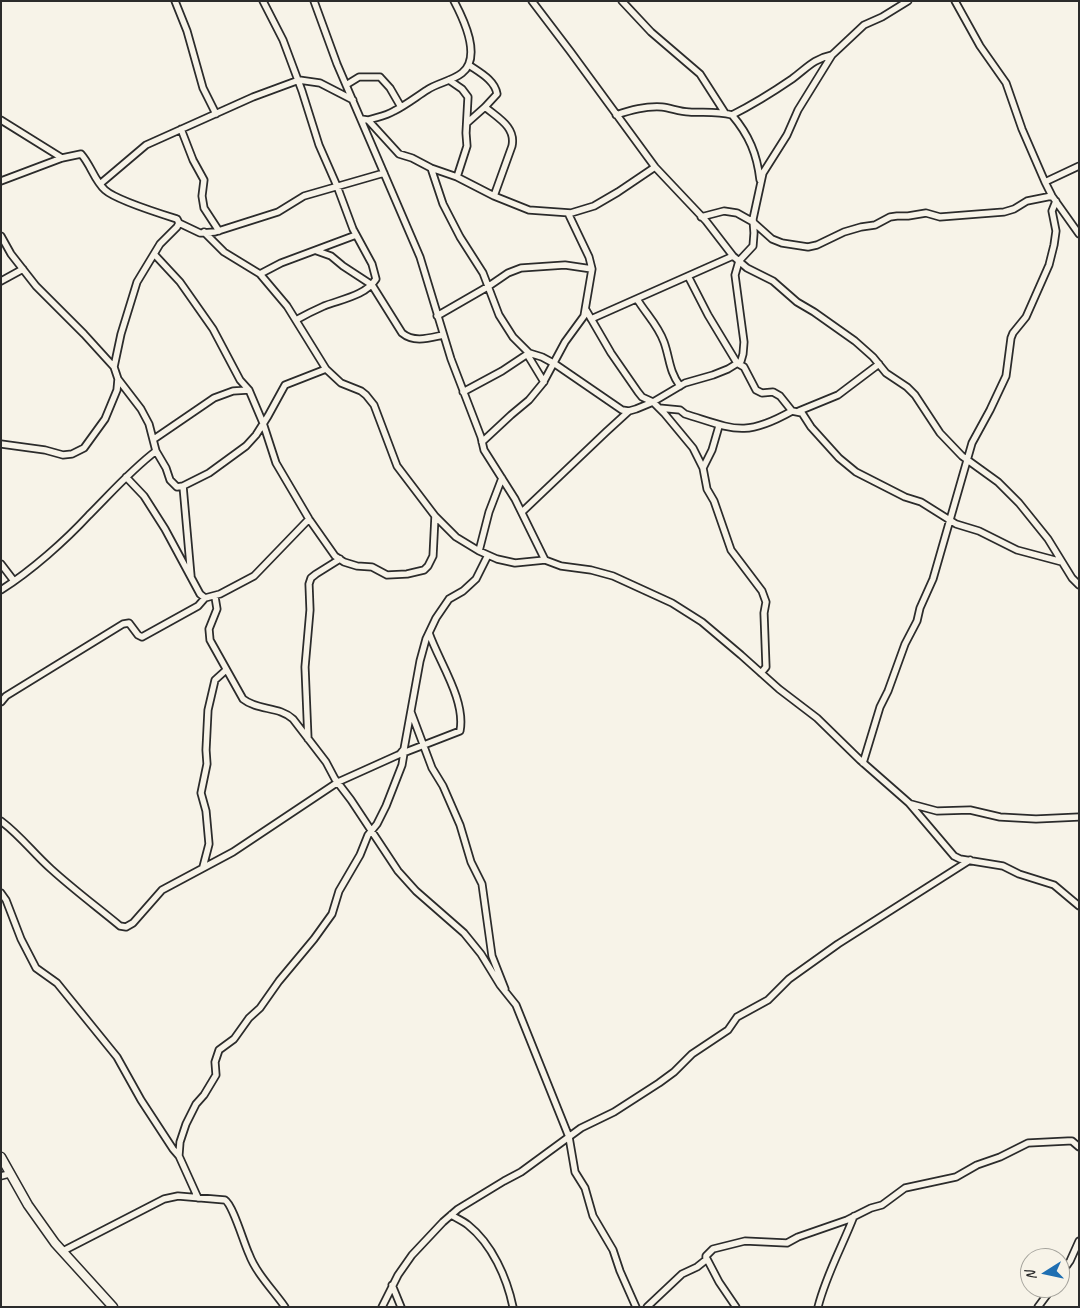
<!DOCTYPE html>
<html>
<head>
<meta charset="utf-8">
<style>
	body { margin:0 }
	#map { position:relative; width:1080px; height:1308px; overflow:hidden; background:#f7f3e8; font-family:Caveat,sans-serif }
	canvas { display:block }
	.frame { position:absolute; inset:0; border:2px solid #2b2b2b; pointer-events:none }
	.north { position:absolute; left:1020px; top:1248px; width:50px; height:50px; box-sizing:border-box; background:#f7f3e8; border:1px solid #a5a39c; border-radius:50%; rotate:260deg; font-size:14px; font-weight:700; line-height:20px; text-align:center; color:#2b2b2b }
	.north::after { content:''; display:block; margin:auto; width:18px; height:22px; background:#1f6fb2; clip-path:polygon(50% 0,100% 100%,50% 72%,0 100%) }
</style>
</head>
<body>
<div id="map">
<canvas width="1080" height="1308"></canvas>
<div class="frame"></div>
<div class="north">N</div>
</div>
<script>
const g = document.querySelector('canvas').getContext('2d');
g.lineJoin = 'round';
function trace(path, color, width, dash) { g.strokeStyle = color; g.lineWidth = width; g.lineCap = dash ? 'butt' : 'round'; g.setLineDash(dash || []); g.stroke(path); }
const street = new Path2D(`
	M175 1 187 31 203 88 216 114
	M263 1 283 40 302 91 319 145 337 186 353 229 372 264 376 279C365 296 342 299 324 306 315 310 305 315 296 320
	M314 1 337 64 420 257 451 359 481 437 484 450 515 499 545 560 561 566 591 570 613 576 672 603 702 622 741 655 779 689 817 718 860 760 909 803 954 856 960 859 1003 866 1019 874 1054 885 1079 906
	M532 1 570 51 655 167 706 221 733 256 747 268 773 281 797 302 814 312 855 341 873 357 886 373 907 387 915 395 940 433 962 456 998 482 1019 503 1048 539 1072 578 1079 585
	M622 1 651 32 700 74 725 113
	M955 1 980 46 1006 83 1022 129 1045 182 1052 196 1079 234
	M449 80 462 89 468 97 466 133 467 146 457 177
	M346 85 359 77H380L390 88 401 107
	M485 107C498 118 516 127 512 146L494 196
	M616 115C631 110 645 106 662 107 671 108 680 112 689 112 703 113 717 111 732 115 749 135 757 154 760 180
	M732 115C752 105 773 92 792 79 807 68 813 59 832 55
	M361 119 368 120 399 154 412 158 431 168 457 177 494 196 529 210 571 213 594 206 618 192 655 167
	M1 120 62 158
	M368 120C377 117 386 116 394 111 406 105 416 97 427 90 437 83 452 81 462 73 482 57 464 20 454 1
	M467 123 485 107 497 94C495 80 479 72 469 65
	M181 129 193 160 204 180 202 196 204 208 219 231
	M431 168 443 204 460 237 483 273 499 315 513 337 529 353 542 357 555 364 622 410 629 411 636 409 653 402 685 383 713 375 728 369 741 361 743 354 744 342 735 275 739 261 753 246 754 233 753 219 763 173 787 135 798 110 832 55 864 25 882 17 908 1
	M1 181 62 158 81 154C91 165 94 180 105 190 116 200 161 214 177 219L179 223 177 227 160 244 137 282 121 334 114 367
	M1045 182 1079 166
	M100 184 146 145 253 97 299 80 320 83 353 100
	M701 217 724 211 737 213 753 222 772 239 782 243 808 247 817 245 844 232 861 227 875 225 890 217 897 216H908L926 213 940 217 1004 212 1014 209 1027 201 1052 196
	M179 223 200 233 215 232 278 212 304 196 384 173
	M204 232 224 252 260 274 287 306 326 369 341 383 361 391 366 395 374 405 397 466 435 516 456 537 479 551 497 559 515 563 545 560
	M1 236 11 254 36 286 84 334 114 367 118 379 141 409 149 424 156 451 166 468 170 480 177 487 183 486 209 473 246 446 256 435 268 416 285 385 326 369
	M317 251 331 256 343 266 372 285 402 333C414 343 429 338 443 335
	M154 254 180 282 213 329 240 380 249 390 263 423 276 463 309 519 335 556 344 562 357 566 372 567 387 575 407 574 424 570 428 566 433 556 435 516
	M260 274 281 263 356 235
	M688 276 708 315 737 363 744 367 756 390 762 393 773 392 780 396 792 411 802 413 811 427 839 458 856 472 905 497 921 502 956 524 979 531 1017 550 1062 562
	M1 281 23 269
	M637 299C646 314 658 325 664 342 670 359 669 371 680 386
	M586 310 611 353 638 392 642 397 653 402 664 413 693 448 703 468 707 489 714 501 731 550 762 591 766 602 764 613 766 667 761 673
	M437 316 489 286 508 273 521 268 565 265 592 269
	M591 319 733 256
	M527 354 544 382
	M463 392 502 371 529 353
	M659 408 680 410 685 414C734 429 744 438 792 411
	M799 411 838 395 879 364
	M154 439 214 398 233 391 249 390
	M482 442 511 415 529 400 543 383 565 342 584 316 592 269 589 257 568 213
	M1 444 45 450 63 455 72 454 84 448 105 419 117 390 118 379
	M703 468 712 450 719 426
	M126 477 144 496 165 529 200 594 205 598 220 594 254 576 309 519
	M183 486 191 576
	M522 512 606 432 629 411
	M479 551 489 512 502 478
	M1 564 14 581
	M1 590C31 571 65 541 89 515 111 493 131 470 156 451
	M215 597 217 609 209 629 210 640 243 699C258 711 279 706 293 719L326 762 335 779 351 800 398 871 416 891 464 933 481 954 500 985 516 1005 569 1137 575 1172 585 1188 593 1216 613 1250 620 1271 636 1307
	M1 702 6 696 123 624 129 623 138 635 142 637 198 606 205 598
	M411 712 432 768 443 786 460 825 471 862 482 884 492 956 505 989
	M308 739 305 667 310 610 309 584 311 578 316 574 340 559
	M400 754 404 749 420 661 426 639 436 618 449 599 463 591 476 579 488 555
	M863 763 880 707 888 691 905 644 917 621 920 608 933 579 972 443 990 410 1006 376 1011 338 1013 333 1026 317 1049 265 1054 245 1056 231 1052 211 1056 201
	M911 804 937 811 970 810 1000 817 1036 819 1079 817
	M1 821C21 836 33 853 51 869 73 889 97 907 120 926L126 927 133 923 162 890 233 852 338 782 398 755 460 731C466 700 439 662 429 633
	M203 867 209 844 206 811 201 793 207 764 206 750 208 710 215 680 226 670
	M1 893 6 900 21 939 36 968 57 983 117 1057 141 1100 173 1149 179 1156 198 1198
	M179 1155 180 1142 186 1124 196 1104 204 1095 216 1075 215 1062 219 1050 234 1039 249 1018 260 1008 279 981 314 939 332 914 339 891 360 855 368 835 377 824 386 806 402 765 404 753
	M1 1176 9 1174
	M451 1215C456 1218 463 1221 468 1225 492 1244 507 1278 513 1307
	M63 1251 164 1199 178 1196 225 1200C233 1205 244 1244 249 1254 256 1273 273 1290 285 1307
	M706 1259V1256L713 1249 745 1241 787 1243 798 1237 847 1220 871 1208 882 1205 905 1188 956 1177 977 1165 1000 1157 1028 1143 1068 1141H1072L1079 1147
	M1060 1275 1070 1261 1079 1241
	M392 1285 401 1307
	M382 1307 398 1275 412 1255 443 1222 458 1209 504 1181 521 1172 581 1128 614 1112 659 1083 674 1072 692 1054 728 1030 737 1017 768 1000 789 979 838 944 970 860
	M647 1307 682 1274 697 1267 707 1259 719 1282 736 1307
	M818 1307C826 1275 842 1247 854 1216
	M1038 1307 1052 1288`);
const secondary = new Path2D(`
	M1 1157 28 1205 55 1243 113 1307`);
trace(street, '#2b2b2b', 9);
trace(secondary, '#2b2b2b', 11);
trace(street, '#f7f3e8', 5.5);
trace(secondary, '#f7f3e8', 8);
</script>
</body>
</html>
